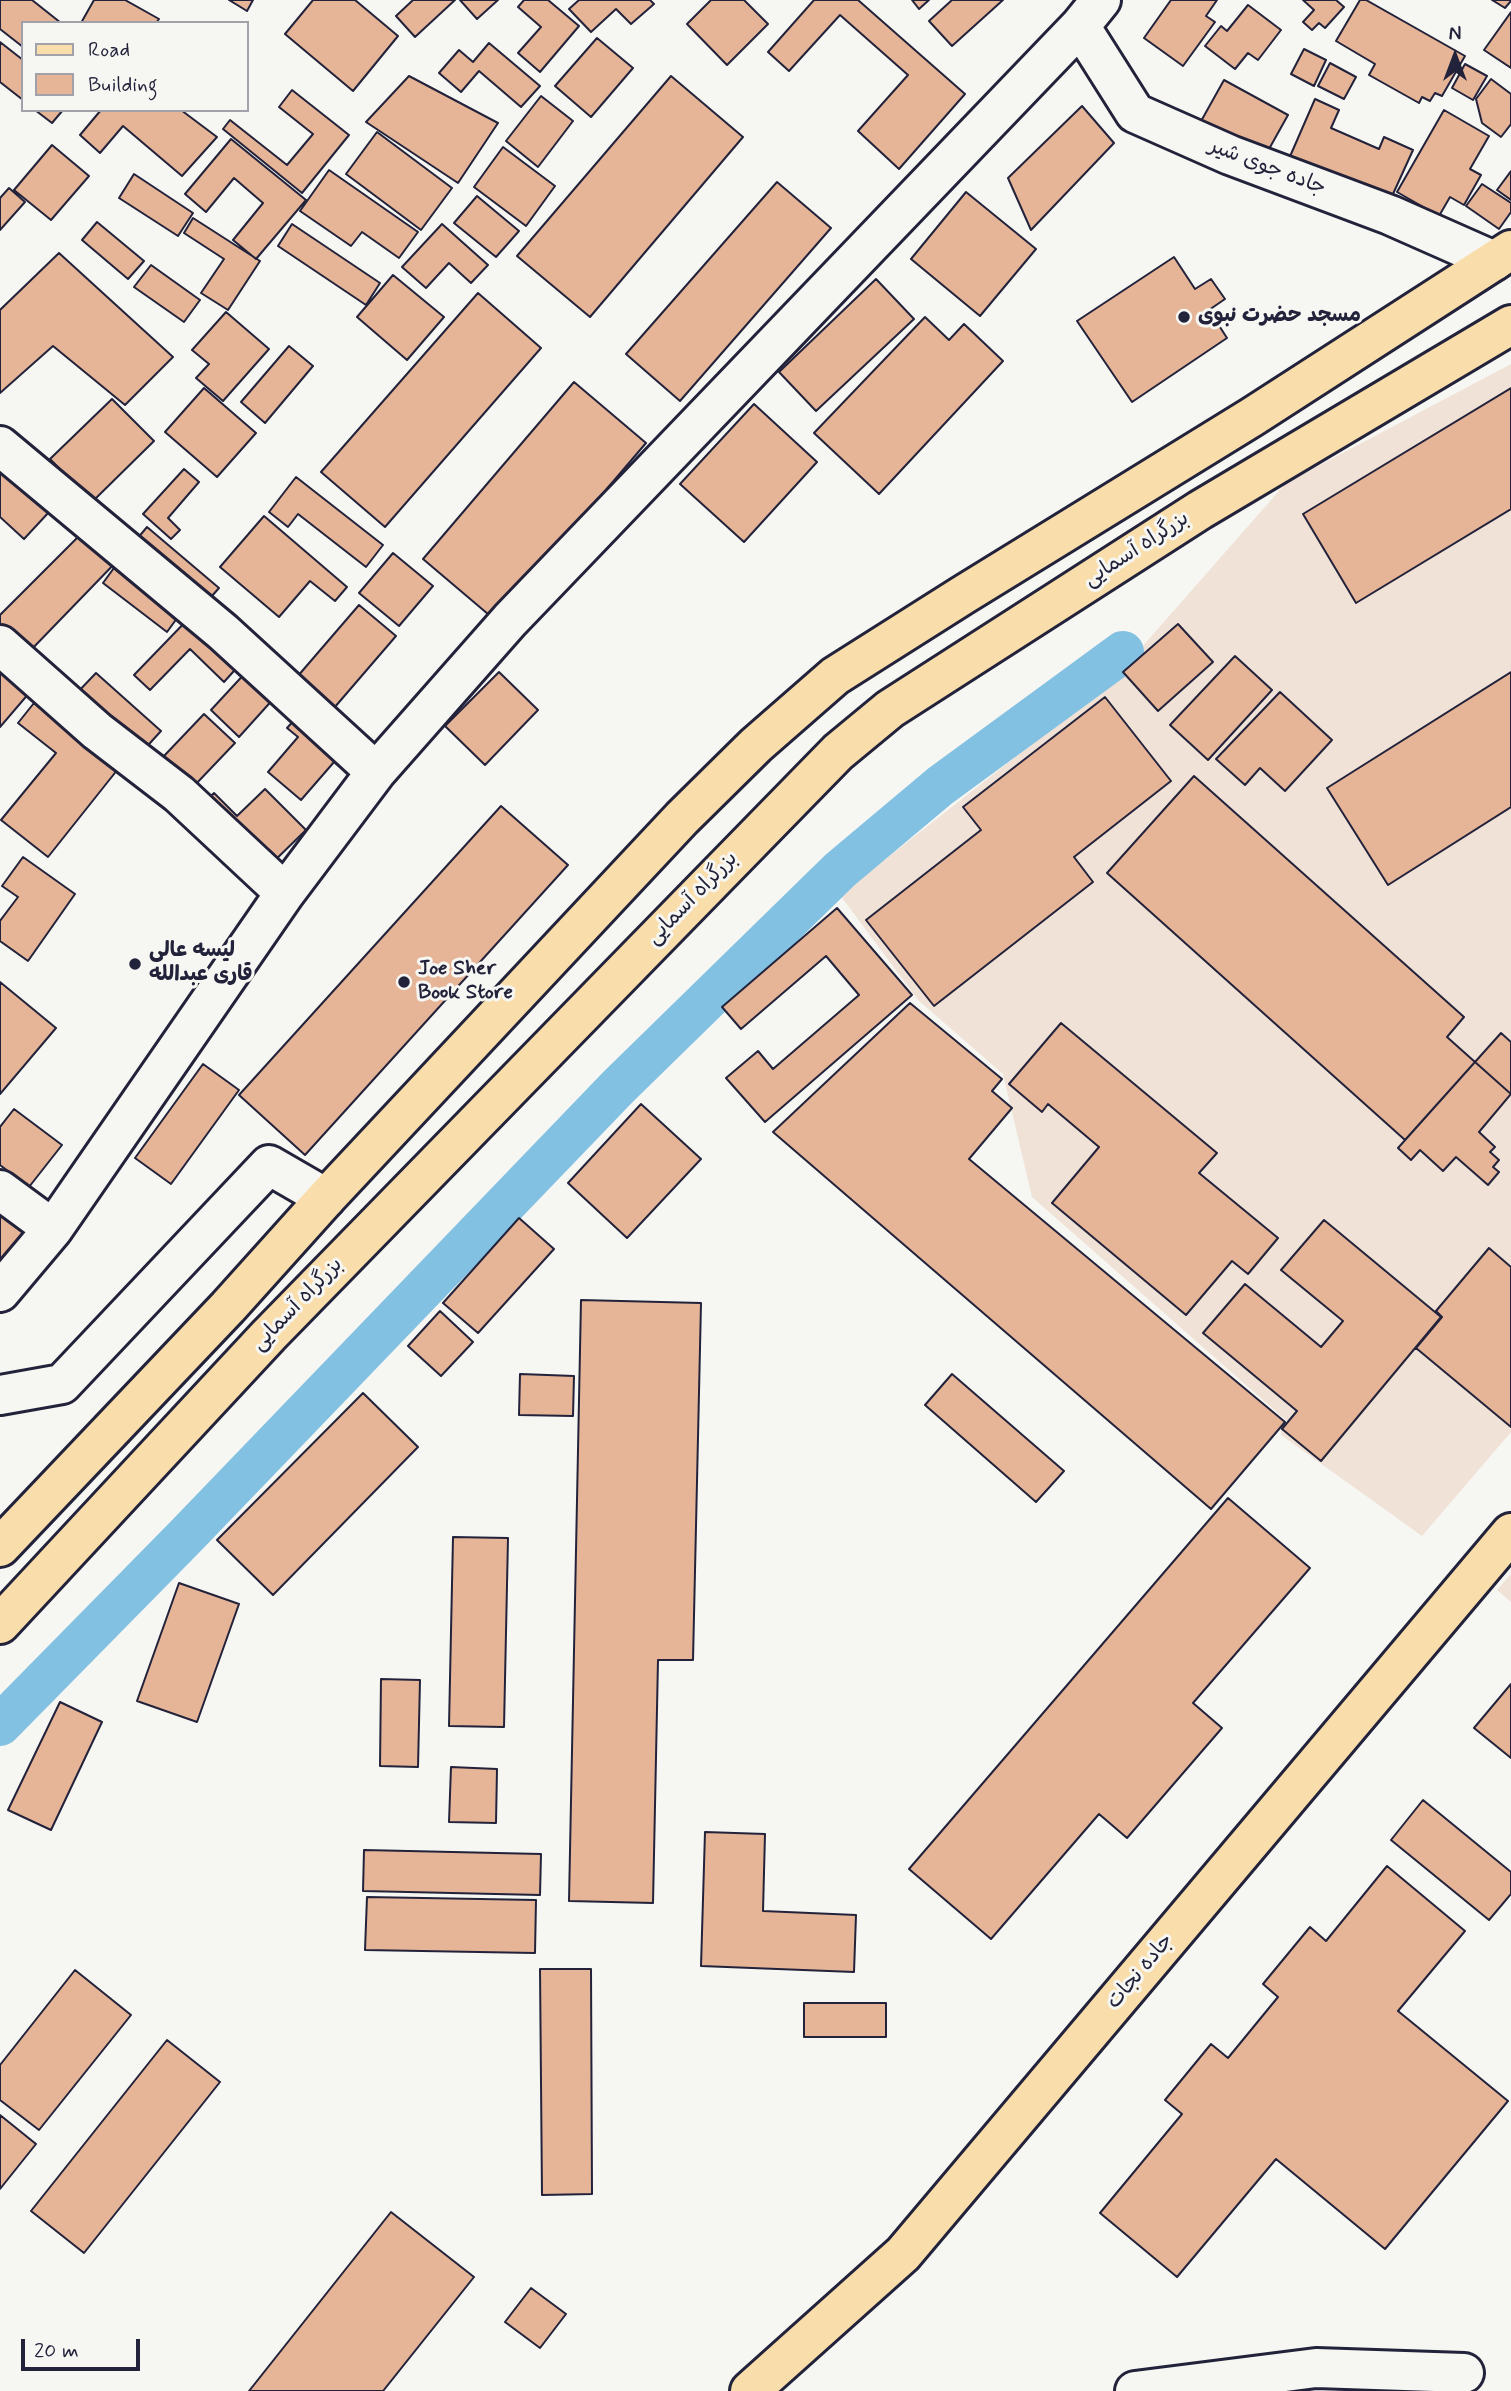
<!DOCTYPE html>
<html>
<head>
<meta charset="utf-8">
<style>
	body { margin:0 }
	#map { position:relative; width:1511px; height:2391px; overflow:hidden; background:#f6f6f2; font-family:Mynerve,sans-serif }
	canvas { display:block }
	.legend { position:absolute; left:21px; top:21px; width:228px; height:91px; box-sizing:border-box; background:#f6f6f2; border:2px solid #a1a1a9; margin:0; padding:9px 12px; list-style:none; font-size:21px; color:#22223b }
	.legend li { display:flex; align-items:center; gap:14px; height:35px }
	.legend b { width:35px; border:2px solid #a1a1a9 }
	.north { position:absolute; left:1420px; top:21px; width:70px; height:70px; -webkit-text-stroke:5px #f6f6f2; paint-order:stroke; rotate:0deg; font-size:19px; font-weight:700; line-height:28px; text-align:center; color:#22223b }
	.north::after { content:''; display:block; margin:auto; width:24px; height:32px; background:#22223b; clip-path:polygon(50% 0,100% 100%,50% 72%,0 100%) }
	.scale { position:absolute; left:21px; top:2339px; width:119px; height:32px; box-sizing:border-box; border:4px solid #22223b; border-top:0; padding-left:9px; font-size:21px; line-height:24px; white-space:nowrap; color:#22223b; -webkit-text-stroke:5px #f6f6f2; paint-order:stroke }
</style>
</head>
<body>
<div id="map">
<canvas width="1511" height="2391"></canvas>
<ul class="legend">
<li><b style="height:9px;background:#f9deab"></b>Road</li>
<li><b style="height:19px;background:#e6b598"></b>Building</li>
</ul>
<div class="north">N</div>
<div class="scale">20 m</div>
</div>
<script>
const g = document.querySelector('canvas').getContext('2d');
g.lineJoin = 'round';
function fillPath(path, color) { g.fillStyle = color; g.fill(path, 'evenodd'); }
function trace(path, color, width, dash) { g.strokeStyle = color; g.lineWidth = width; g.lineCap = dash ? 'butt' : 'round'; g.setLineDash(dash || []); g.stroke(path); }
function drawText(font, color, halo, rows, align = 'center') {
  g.font = font + ' Mynerve,"Playpen Sans Arabic",sans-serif'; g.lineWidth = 6; g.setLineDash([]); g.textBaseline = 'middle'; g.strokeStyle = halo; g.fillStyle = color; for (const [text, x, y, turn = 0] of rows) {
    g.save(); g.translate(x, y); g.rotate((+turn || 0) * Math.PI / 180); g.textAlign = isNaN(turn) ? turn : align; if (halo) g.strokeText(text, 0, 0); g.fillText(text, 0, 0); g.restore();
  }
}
fillPath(new Path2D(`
	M1511 364V1432L1422 1536 1281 1435V1429L1287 1421 1032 1197 1003 1074 918 1000 840 895 1112 681 1286 483Z
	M1511 1574V1602L1497 1590Z`), '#f1e2d7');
trace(new Path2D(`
	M0 1725 185 1537 618 1087 840 870 940 786 1123 652`), '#83c1e3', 42);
const building = new Path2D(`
	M0 0H32L61 23H23V47L0 29Z
	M94 0H125L159 19 156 23H81Z
	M229 0H253L247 11Z
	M313 0H355L398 36 353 91 285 34Z
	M413 0H455L415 37 396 16Z
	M460 0H498L477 19Z
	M524 0H548L579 26 540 72 518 53 541 27 518 7Z
	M579 0H650L654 4 631 24 616 9 591 32 569 9Z
	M711 0H744L768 24 727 65 687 24Z
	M814 0H858L965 94 899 169 858 131 908 75 840 15 789 71 768 52Z
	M912 0H929L919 9Z
	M952 0H1003L952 46 929 21Z
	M1171 0H1217L1206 16 1215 22 1183 66 1144 38Z
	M1303 0H1336L1344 7 1325 28 1319 23 1312 30 1303 22 1314 10Z
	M1360 0H1366L1465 56 1442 96 1435 93 1430 101 1422 97 1419 103 1369 75 1375 64 1336 41Z
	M1492 0H1511V1L1505 8Z
	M1248 5 1281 30 1258 60 1248 53 1235 69 1205 46 1221 26 1227 31Z
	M1511 12V68L1484 50Z
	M597 38 633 68 591 117 555 86Z
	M0 42 23 60V100L0 82Z
	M489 43 540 86 521 107 479 71 461 92 439 73 459 50 473 62Z
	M1304 49 1326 60 1314 86 1291 74Z
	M1330 63 1356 77 1344 99 1318 86Z
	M1465 64 1487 76 1473 100 1452 88Z
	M409 76 498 123 458 183 366 122Z
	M671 76 743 137 590 317 517 256Z
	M1491 79 1511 94V124L1501 137 1482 123 1476 99Z
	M1224 80 1288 115 1264 158 1200 123Z
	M292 90 349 135 302 193 223 129 230 120 287 165 313 134 279 107Z
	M541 96 573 121 538 167 506 141Z
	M1315 99 1339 110 1331 128 1379 149 1384 137 1413 150 1388 205 1288 161Z
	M1082 106 1114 143 1031 230 1008 178Z
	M35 110H63L52 123Z
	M101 110H181L217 137 182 176 123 126 100 153 80 135Z
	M1444 110 1489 136 1470 169 1481 175 1464 205 1450 197 1439 216 1397 192Z
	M377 132 452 188 421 230 346 174Z
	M231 139 306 200 256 259 233 240 263 203 234 178 206 212 185 194Z
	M52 145 89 176 51 220 14 190Z
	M503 147 555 186 526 226 474 187Z
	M329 170 418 232 399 258 362 232 351 246 300 211Z
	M1511 171V200L1497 190Z
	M134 174 193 213 178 236 119 198Z
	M777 182 831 228 680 401 626 354Z
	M1482 184 1511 203V212L1499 229 1466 206Z
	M9 188 25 202 0 230V198Z
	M966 192 1036 249 980 316 911 259Z
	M477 196 519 231 496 257 454 223Z
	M193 218 260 261 228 310 201 293 224 259 184 233Z
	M97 222 144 261 128 279 82 240Z
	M292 224 380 283 366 305 278 246Z
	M442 224 488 265 471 283 449 263 426 288 402 267Z
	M59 253 173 357 125 405 53 346 0 393V310Z
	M1174 257 1195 289 1211 279 1225 299 1209 310 1227 338 1132 402 1077 321Z
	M151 265 200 300 184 322 134 287Z
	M393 275 444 317 407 360 357 317Z
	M876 279 914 319 816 411 779 372Z
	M478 293 541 348 385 527 321 472Z
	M226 312 269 349 223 401 196 378 209 364 192 350Z
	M925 317 949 340 964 324 1003 361 879 494 814 433Z
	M289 346 313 366 265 423 241 402Z
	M574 382 646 443 495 620 423 559Z
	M204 388 256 433 217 477 165 432Z
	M1511 388V509L1356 603 1303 514Z
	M112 399 154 441 92 502 50 459Z
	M754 404 817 462 744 542 680 484Z
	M0 466 49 512 24 539 0 517Z
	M184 469 199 482 168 518 180 530 171 539 143 514Z
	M296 477 383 545 366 567 298 514 288 527 269 512Z
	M264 516 347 587 335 601 310 581 279 617 220 567Z
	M147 527 219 588 204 605 132 545Z
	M87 528 119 559 29 652 0 624V615Z
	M393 553 433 586 399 626 359 593Z
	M119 561 183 610 167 632 103 583Z
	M359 605 396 636 328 715 291 684Z
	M192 615 242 662 224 682 190 649 150 690 134 675Z
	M1178 624 1213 662 1158 711 1123 672Z
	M1235 656 1272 690 1208 760 1170 725Z
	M0 668 30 692 0 727Z
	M248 670 276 696 239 737 211 710Z
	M499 672 538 710 485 765 445 726Z
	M1511 672V807L1388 885 1327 788Z
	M96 673 161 731 140 754 75 695Z
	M1280 692 1332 740 1285 791 1260 768 1245 785 1216 759Z
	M1105 697 1171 781 1074 857 1093 882 934 1006 866 920 981 830 963 807Z
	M34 703 118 769 48 857 1 820 56 753 18 723Z
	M204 714 235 743 194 786 163 757Z
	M297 717 341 754 301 800 268 772 298 737 287 728Z
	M1194 776 1464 1017 1447 1037 1475 1062 1405 1140 1107 873Z
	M265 789 306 830 267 868 203 804 214 793 237 816Z
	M501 806 568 865 305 1155 239 1095Z
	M23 857 75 894 28 961 0 941V921L18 897 2 886Z
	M837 908 912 995 765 1122 726 1078 758 1051 773 1069 859 995 826 956 741 1029 722 1007Z
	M0 982 56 1028 0 1094Z
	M910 1003 1002 1079 992 1091 1012 1108 969 1159 1285 1422 1211 1509 773 1132Z
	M1061 1023 1217 1153 1199 1173 1278 1238 1248 1274 1232 1261 1186 1315 1052 1203 1099 1147 1048 1104 1042 1112 1009 1084Z
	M1501 1033 1511 1042V1094L1475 1062Z
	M1475 1062 1511 1094 1479 1132 1495 1147 1490 1152 1499 1160 1493 1167 1499 1172 1488 1185 1456 1157 1443 1171 1420 1150 1411 1160 1398 1148Z
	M203 1064 239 1090 171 1184 135 1158Z
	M641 1104 701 1159 627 1238 568 1183Z
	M14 1109 62 1145 29 1187 0 1165V1127Z
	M0 1202 31 1228 0 1264Z
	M519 1218 554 1249 478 1333 443 1303Z
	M1324 1220 1441 1317 1321 1461 1282 1429 1297 1411 1203 1333 1245 1284 1321 1347 1343 1321 1281 1270Z
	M1489 1248 1511 1267V1427L1416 1348 1442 1317 1436 1311Z
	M581 1300 701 1303 693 1660H658L653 1903 569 1901Z
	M440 1311 473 1342 441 1376 408 1346Z
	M520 1374 574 1376 573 1416 519 1415Z
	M952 1374 1064 1471 1036 1502 925 1405Z
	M363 1393 418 1447 273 1595 217 1540Z
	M1228 1498 1310 1568 1193 1703 1222 1728 1127 1838 1099 1814 991 1939 909 1869Z
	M453 1537 508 1538 504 1727 449 1726Z
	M179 1583 239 1604 197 1722 137 1701Z
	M381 1679 420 1680 418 1767 380 1766Z
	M1511 1684V1758L1474 1728Z
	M60 1702 102 1722 51 1830 8 1810Z
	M451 1767 497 1769 496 1823 449 1822Z
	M1423 1800 1511 1872V1894L1489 1920 1391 1840Z
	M705 1832 765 1834 763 1911 856 1915 854 1972 701 1966Z
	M364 1850 541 1854 540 1895 363 1891Z
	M1387 1866 1465 1931 1398 2011 1508 2101 1385 2249 1276 2159 1177 2277 1100 2213 1182 2114 1165 2100 1211 2044 1228 2058 1278 1997 1263 1984 1310 1927 1326 1941Z
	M367 1897 536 1900 535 1953 365 1950Z
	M540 1969H591L592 2194 542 2195Z
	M75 1970 131 2015 39 2130 0 2100V2065Z
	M804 2003H886V2037H804Z
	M167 2040 220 2082 84 2253 31 2211Z
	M0 2115 36 2144 0 2189Z
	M391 2212 474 2277 383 2391H249Z
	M531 2288 566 2314 540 2348 505 2322Z`);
fillPath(building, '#e6b598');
trace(building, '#22223b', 2);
const minor = new Path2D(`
	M1080 26 1135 113 1230 155 1390 215 1494 261
	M0 446 223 632 376 772
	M0 645 97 731 179 794 285 893
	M0 1190 53 1229
	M0 1292 53 1229 285 893 376 772 510 620 1080 26 1101 0
	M0 1395 62 1384 269 1165 326 1198
	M1135 2391 1316 2368 1464 2373`);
const major = new Path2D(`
	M750 2391 903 2254 1511 1533`);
const highway = new Path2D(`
	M0 1547 228 1307 326 1198 682 818 756 745 835 676 963 595 1252 417 1511 250
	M0 1624 269 1335 838 752 890 709 1200 510 1511 325`);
trace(minor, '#22223b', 44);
trace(major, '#22223b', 44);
trace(highway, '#22223b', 44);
trace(minor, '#f6f6f2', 38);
trace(major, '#f9deab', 38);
trace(highway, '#f9deab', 38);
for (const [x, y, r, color] of [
	[1184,317,7,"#22223b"],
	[135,964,7,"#22223b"],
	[404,982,7,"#22223b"]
]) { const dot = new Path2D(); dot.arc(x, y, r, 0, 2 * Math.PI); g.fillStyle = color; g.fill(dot); trace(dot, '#f6f6f2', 2.5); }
drawText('21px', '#22223b', '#f6f6f2', [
	["جاده جوی شیر",1267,168,21],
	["بزرگراه آسمایی",1137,550,-33],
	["بزرگراه آسمایی",693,899,-46],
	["بزرگراه آسمایی",298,1305,-46],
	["جاده نجات",1141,1972,-50]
]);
drawText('bold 21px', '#22223b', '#f6f6f2', [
	["مسجد حضرت نبوی",1198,317],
	["لیسه عالی",149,952],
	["قاری عبدالله",149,976],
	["Joe Sher",418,970],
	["Book Store",418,994]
], 'left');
</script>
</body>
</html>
